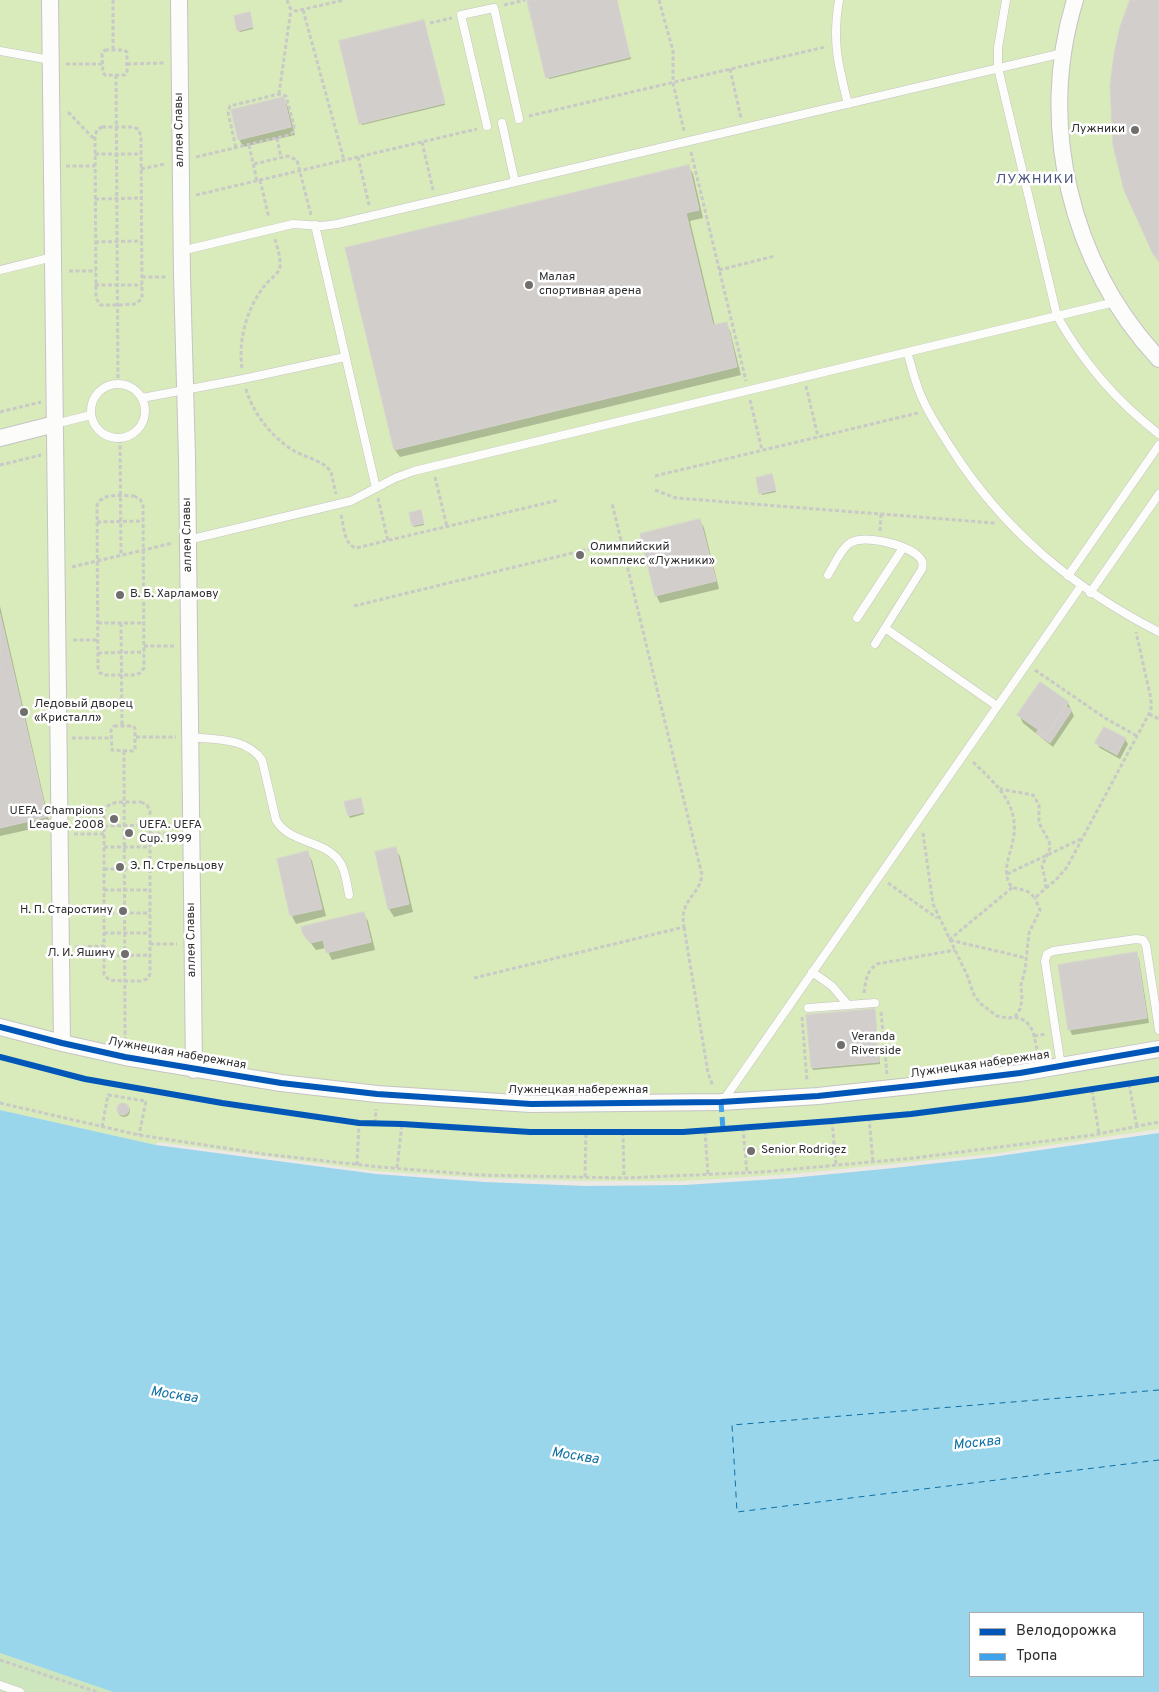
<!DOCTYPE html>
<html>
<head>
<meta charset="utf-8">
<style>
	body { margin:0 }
	#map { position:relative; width:1159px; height:1692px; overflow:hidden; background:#ece8e4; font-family:Overpass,sans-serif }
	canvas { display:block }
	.legend { position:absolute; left:969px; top:1612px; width:175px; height:65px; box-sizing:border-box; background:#fff; border:1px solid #ababab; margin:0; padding:6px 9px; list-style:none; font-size:15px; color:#2e2e2e }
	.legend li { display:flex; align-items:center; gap:10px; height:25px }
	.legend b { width:25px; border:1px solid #ababab }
</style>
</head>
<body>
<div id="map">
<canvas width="1159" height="1692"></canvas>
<ul class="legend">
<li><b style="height:6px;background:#0057b8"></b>Велодорожка</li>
<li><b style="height:6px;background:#3ea3eb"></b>Тропа</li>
</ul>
</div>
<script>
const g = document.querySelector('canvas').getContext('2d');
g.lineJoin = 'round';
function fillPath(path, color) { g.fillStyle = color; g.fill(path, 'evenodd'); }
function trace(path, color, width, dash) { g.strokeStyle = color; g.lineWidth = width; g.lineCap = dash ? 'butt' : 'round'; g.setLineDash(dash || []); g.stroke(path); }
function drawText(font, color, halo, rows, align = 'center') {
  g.font = font + ' Overpass,sans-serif'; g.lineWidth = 5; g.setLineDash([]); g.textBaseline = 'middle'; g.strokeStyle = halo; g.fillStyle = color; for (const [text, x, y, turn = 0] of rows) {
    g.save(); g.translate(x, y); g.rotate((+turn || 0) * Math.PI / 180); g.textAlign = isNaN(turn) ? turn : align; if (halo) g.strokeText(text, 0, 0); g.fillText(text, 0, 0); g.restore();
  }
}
fillPath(new Path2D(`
	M0 1653 113 1692H0Z`), '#cee6be');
fillPath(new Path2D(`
	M0 0H1159V1129L991 1154 791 1174 685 1181H586L483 1178 376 1171 158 1142 156 1145 0 1110Z`), '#d9eabb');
fillPath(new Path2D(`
	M0 1110 156 1145 376 1174 484 1182 586 1186 685 1185 791 1178 894 1168 992 1157 1159 1133V1692H113L0 1653ZM970 1613H1143V1676H970Z`), '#99d6ec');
fillPath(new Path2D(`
	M529 0H616L631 59 549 79Z
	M250 15 253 29 240 32 238 30Z
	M424 21 445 105 362 125 360 123Z
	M284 99 288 107 295 135 243 147 239 139Z
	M688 166 693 174 703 218 690 221 715 326 726 323 730 331 741 375 400 457 395 450Z
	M772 477 776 492 762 495 761 493Z
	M421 513 424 525 414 527 413 525Z
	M700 520 704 528 719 589 660 603 656 595Z
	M0 606 50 825 0 836Z
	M1068 703 1074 716 1053 747 1023 723 1019 715Z
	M1105 728 1125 739 1128 744 1120 759 1100 748 1097 743Z
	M361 802 364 814 350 818 349 816Z
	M395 849 400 856 413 912 394 917 389 909 376 853Z
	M308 853 312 861 326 916 296 924 292 916 278 860Z
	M363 913 368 921 375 950 332 960 326 948 316 950 304 934Z
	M1136 954 1139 959 1149 1023 1072 1035 1070 1030Z
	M875 1012 880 1064 813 1070 812 1068Z
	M118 1111a6 6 0 1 1 12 0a6 6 0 1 1-12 0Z`), '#0003');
trace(new Path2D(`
	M1159 1390 732 1425 737 1512 1159 1460`), '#0d6fa3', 1, [6, 5]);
const building = new Path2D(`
	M527 0H617L630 57 546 78Z
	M1130 0H1159V262L1153 254 1124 190 1113 145 1110 86 1114 54 1120 27Z
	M250 12 253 27 237 31 234 16Z
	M424 20 445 103 359 124 339 41Z
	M284 97 291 127 238 140 231 110Z
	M689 165 699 210 686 213 713 325 727 322 737 367 394 450 345 248Z
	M772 474 776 490 759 494 756 478Z
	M421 510 424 523 412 526 409 513Z
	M700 519 716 581 655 596 640 534Z
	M0 614 47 817 0 828Z
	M1040 682 1069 702 1046 735 1017 715Z
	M1066 706 1072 710 1050 743 1036 733 1038 730 1046 735Z
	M1104 727 1126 738 1117 755 1095 743Z
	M361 798 364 812 348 816 344 802Z
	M396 847 409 904 388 909 375 852Z
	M308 851 322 909 290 916 277 859Z
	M364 912 371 942 326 953 323 940 310 943 303 934 301 927Z
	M1137 952 1147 1018 1068 1030 1058 965Z
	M875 1009 879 1062 811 1068 806 1015Z
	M117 1109a6 6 0 1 1 12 0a6 6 0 1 1-12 0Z`);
fillPath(building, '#d1cecb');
trace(building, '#d7d4d0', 1);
const lane = new Path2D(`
	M839 0C832 42 838 64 848 104
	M1006 0 998 48V68L1057 316C1083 362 1117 402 1159 434
	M0 51 51 60
	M502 123 515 182
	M487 126 461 15 494 8 519 119
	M315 225 376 488
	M181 251 293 224 322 226 337 224 1063 53
	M0 270 53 257
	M907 352C911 364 914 377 918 388 926 410 939 429 951 448 1003 530 1073 588 1159 632
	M91 411a27 27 0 1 1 54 0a27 27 0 1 1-54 0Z
	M142 398 243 379 345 357
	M55 424 91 415
	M188 540 351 501 395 478 414 471 1115 302
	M828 575C834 565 841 549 850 543 865 534 909 545 920 558 923 561 923 565 922 569L875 644
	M1068 576 1159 445
	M1090 593 1159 494
	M857 618 903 548
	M885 628 997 706
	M190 737C215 740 246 737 262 760L276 820C290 845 327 839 341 864 346 873 347 885 349 895
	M812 972 832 986 848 1005
	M808 1008 875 1003
	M1061 1066 1045 961 1047 954 1053 951 1136 939 1143 940 1146 945 1159 1030
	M723 1101 1081 586
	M0 1685 20 1692`);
const street = new Path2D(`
	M50 0 62 1043
	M179 0 182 276 187 457 194 1070
	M1075 0C1037 124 1070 264 1159 359
	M0 438 55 424
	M0 1027 62 1043 125 1057 281 1083 377 1094 531 1104 721 1102 818 1096 920 1085 1020 1073 1159 1049`);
trace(lane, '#c5c4c5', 9);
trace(street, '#c5c4c5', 18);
trace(new Path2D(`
	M113 0V50
	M287 0 290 8 296 11 344 0
	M659 0 673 51V83L684 131
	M504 5 525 0
	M303 10 344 160
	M430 23 452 18
	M105 50H124L127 52V72L125 75H105L103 73 102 54Z
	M66 64H102
	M127 64 164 63
	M730 69 741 118
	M116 75 118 384
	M279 94 291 9
	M68 112 95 140
	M529 116 825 47
	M102 127H132L138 129 141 136 142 298 136 304 117 305H100L96 298 95 136 97 130Z
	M277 138 281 158
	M422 142 433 190
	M249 145 257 181
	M691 152 746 381
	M95 154H141
	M196 157 289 135 293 132 294 126 286 96 279 94 230 106 228 112 236 148
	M358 157 369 205
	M254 164 288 156 297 160 311 215
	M66 166H95
	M141 169 165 164
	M260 180 269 218
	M196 195 477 129
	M95 199 141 198
	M95 242 141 241
	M719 270 775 256
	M69 271H96
	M142 277H168
	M95 285H142
	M242 368C238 339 247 307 266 284 271 278 279 274 280 266 281 257 277 247 275 239
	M806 386 818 437
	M246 389C253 414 273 439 296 452 306 457 318 460 327 467L331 472 336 494
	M750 400 762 450
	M0 412 41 402
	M120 439 121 555
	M0 465 41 455
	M655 476 918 413
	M435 477 447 527
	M655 490 676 498 995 523
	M134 496 140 499 143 505 144 668 140 673 135 675H105L100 673 98 668 97 506C101 492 122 496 134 496Z
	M378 498 388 541
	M341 515C344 526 344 545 356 548L559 500
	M97 522 143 521
	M880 531 881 514
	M72 567 173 543
	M354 606 622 541
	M98 623H144
	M121 623 122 726
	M73 640H98
	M144 646H176
	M98 653 144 652
	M1035 670 1105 718 1137 736
	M1149 714 1159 719
	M114 726H133L135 728V750L133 751 112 750 111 730Z
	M136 737H176
	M72 738H111
	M124 751 125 1041
	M973 762C998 786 1022 806 1012 845 1009 857 1003 871 1009 883 1012 890 1020 888 1026 891 1030 892 1032 895 1035 898L1046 888 1045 879 1042 866 1050 848 1049 841 1041 827 1039 821V805L1033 795 1000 789
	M141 802 147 805 150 811V974L147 979 141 981H125L109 980 104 974V812C108 798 129 803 141 802Z
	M104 826 150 825
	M923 833 933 904 967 975 974 995 981 1004 997 1016 1008 1018 1015 1017 1026 1021 1033 1031 1038 1054
	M74 834H104
	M150 834H177
	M104 847H150
	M104 869H150
	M1007 874 1083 838
	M888 883 937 918
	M1046 888 1056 880 1067 867 1151 710V699L1136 632
	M104 890H150
	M104 913H150
	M684 927 708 1073 713 1086
	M104 933H150
	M949 940 1013 887
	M950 940 1026 958
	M150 944H177
	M75 947 104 946
	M104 956 150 955
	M474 978 684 927C679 899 699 897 702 875L612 503
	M864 993C866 981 866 971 877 964L955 950
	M881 1012 887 1074
	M802 1017 807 1081
	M1015 1017 1020 1009 1022 1000 1021 985 1025 970 1029 933 1040 910 1035 898
	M1034 1036 1046 1034
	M1129 1084 1137 1127
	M1092 1090 1099 1134
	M0 1103 139 1135 264 1154 380 1167 480 1175 624 1178 762 1172 914 1158 1093 1135 1159 1122
	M869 1118 873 1162
	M832 1121 836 1165
	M375 1123 376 1109
	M102 1127 108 1095 146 1101 139 1135
	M743 1128 747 1173
	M705 1131 708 1175
	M623 1132 624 1178
	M357 1165 359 1123
	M397 1168 402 1124
	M585 1177 586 1132
	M0 1660 97 1692`), '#c9c9c8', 3, [4, 2.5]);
trace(lane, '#fcfcfb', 8);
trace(street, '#fcfcfb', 16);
trace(new Path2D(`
	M721 1102 723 1130`), '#3ea3eb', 5, [10, 5]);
trace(new Path2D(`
	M0 1027 62 1043 125 1057 281 1083 377 1094 531 1104 721 1102 818 1096 920 1085 1020 1073 1159 1049
	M0 1057 85 1079 125 1086 222 1103 359 1123 402 1124 530 1132H683L832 1121 911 1114 1027 1099 1159 1079`), '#0057b8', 6);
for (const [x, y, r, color] of [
	[1135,130,5,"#706f6e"],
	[529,285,5,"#706f6e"],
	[580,555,5,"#706f6e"],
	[120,595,5,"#706f6e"],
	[24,712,5,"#706f6e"],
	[114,819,5,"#706f6e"],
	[129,833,5,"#706f6e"],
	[120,867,5,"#706f6e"],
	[123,911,5,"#706f6e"],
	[125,954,5,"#706f6e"],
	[841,1045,5,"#706f6e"],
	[751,1151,5,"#706f6e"]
]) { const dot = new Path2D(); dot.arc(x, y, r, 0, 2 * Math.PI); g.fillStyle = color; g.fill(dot); trace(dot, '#fff', 2); }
drawText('12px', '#2e2e2e', '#fff', [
	["аллея Славы",180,130,-91],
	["аллея Славы",188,535,-91],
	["аллея Славы",192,940,-91],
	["Лужнецкая набережная",177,1054,10],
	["Лужнецкая набережная",980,1065,-8],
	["Лужнецкая набережная",578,1091]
]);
drawText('12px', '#2e2e2e', '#fff', [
	["Лужники",1125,130,"right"],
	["Малая",539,278],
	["спортивная арена",539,292],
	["Олимпийский",590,548],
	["комплекс «Лужники»",590,562],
	["В. Б. Харламову",130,595],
	["Ледовый дворец",34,705],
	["«Кристалл»",34,719],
	["UEFA. Champions",104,812,"right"],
	["League. 2008",104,826,"right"],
	["UEFA. UEFA",139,826],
	["Cup. 1999",139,840],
	["Э. П. Стрельцову",130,867],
	["Н. П. Старостину",113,911,"right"],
	["Л. И. Яшину",115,954,"right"],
	["Veranda",851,1038],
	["Riverside",851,1052],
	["Senior Rodrigez",761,1151]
], 'left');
g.letterSpacing = '1px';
drawText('14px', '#4d5680', '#fff', [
	["ЛУЖНИКИ",1035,180]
]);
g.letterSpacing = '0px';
drawText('italic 14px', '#0d6fa3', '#fff', [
	["Москва",174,1396,9],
	["Москва",977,1444,-6],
	["Москва",575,1457,9]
]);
</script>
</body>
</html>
